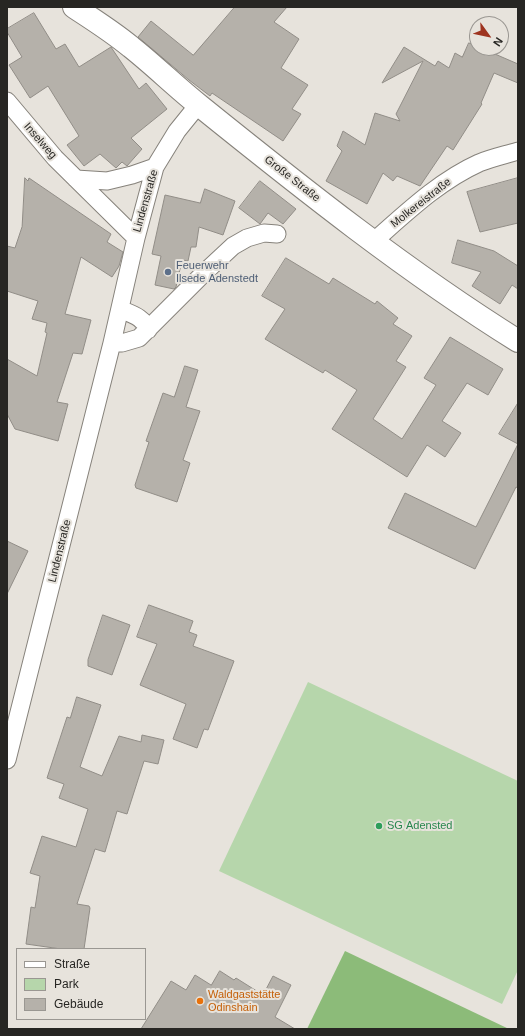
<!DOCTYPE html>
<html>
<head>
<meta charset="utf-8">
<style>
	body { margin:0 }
	#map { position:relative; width:525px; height:1036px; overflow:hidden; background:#e7e3dc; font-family:Arial,sans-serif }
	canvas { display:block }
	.frame { position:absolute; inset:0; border:8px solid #272623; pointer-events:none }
	.legend { position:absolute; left:16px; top:948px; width:130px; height:72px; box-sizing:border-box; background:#e7e3dc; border:1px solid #9a9792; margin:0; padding:5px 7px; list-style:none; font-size:12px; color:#272623 }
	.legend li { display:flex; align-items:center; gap:8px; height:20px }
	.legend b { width:20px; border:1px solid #9a9792 }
	.north { position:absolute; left:469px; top:16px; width:40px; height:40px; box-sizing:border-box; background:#e7e3dc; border:1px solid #9a9792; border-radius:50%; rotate:123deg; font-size:11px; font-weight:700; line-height:16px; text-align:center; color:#272623 }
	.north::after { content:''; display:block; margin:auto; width:14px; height:18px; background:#9e3420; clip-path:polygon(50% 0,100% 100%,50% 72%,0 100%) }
</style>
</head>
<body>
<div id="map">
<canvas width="525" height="1036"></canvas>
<div class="frame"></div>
<ul class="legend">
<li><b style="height:5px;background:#fff"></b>Straße</li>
<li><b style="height:11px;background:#b6d6ab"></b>Park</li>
<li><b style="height:11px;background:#b5b1aa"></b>Gebäude</li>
</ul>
<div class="north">N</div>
</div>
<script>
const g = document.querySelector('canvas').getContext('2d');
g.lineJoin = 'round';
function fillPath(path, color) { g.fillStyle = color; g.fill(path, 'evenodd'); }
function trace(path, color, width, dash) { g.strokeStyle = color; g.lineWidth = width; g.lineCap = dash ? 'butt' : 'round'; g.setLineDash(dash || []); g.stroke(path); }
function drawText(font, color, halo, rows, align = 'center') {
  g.font = font + ' Arial,sans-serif'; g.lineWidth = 4; g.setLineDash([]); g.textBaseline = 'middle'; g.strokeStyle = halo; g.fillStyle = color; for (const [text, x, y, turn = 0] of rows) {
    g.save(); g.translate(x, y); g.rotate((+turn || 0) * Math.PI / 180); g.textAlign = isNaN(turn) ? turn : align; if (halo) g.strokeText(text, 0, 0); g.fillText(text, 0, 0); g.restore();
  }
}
fillPath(new Path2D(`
	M308 682 518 781V970L502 1004 219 871Z`), '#b6d6ab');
fillPath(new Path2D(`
	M345 951 509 1029H307Z`), '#8cbb79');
const building = new Path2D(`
	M235 7H287L274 22 299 39 281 68 308 85 292 109 301 114 283 141 212 93 210 96 189 80 138 37 151 21 193 55Z
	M34 13 56 49 65 44 79 67 111 47 139 89 146 83 167 109 131 138 142 149 127 166 122 162 116 168 100 154 84 166 67 145 79 136 48 86 30 98 9 65 22 57 7 32V29Z
	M469 43 477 46V48H481L518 64V83L494 73 481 103 482 104 453 150 447 146 420 186 397 176 393 181 383 173 367 204 326 181 342 151 337 146 343 131 365 145 375 113 400 121 396 114 423 61 382 83 404 47 435 66 438 61 449 68 455 53 462 57Z
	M25 178 28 181 29 178 111 234 107 242 123 252 119 266 112 277 81 257 65 314 91 320 82 354 73 353 57 402 68 404 58 441 15 429 7 414V359L37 376 47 333 45 332 47 323 32 319 38 301 7 291V246L15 248 22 227Z
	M518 178V223L480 232 467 192Z
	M260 181 296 209 283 224 268 213 260 224 239 208Z
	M205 189 235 201 223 235 199 227 196 247H191L188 261 182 260 176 287 174 289 155 285 161 256 152 254 165 195 200 203Z
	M458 240 494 251 518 266V289L512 285 500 304 472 286 481 272 452 263Z
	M286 258 329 284 333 278 375 304 377 301 398 318 393 324 412 336 396 361 406 367 373 419 402 439 436 385 424 378 450 337 503 369 488 395 467 383 442 421 461 433 445 457 427 445 407 477 332 429 357 390 325 370 323 373 265 339 285 309 262 296Z
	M185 366 198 370 186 407 200 411 183 460 190 463 177 502 136 488 135 485 149 442 146 441 163 393 174 397Z
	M518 403V488L516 487 475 569 388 528 405 493 476 527 518 444 499 434Z
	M7 541 28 551 7 594Z
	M149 605 193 621 189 632 197 635 193 646 234 661 208 730 204 729 197 748 173 739 186 704 140 685 157 644 137 637Z
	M103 615 130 625 112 675 88 666V660Z
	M77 697 101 705 80 767 102 776 119 736 141 742 142 735 164 740 158 764 144 761 127 814 117 811 105 852 95 849 77 904 89 906 90 908 84 949H61L26 944 31 907 35 908 40 876 30 873 42 836 76 847 88 809 59 798 64 784 47 778 67 717 70 718Z
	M220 971 234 980 236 978 263 995 273 976 291 985 275 1017 295 1029H141L171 981 186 990 195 975 211 985Z`);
fillPath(building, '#b5b1aa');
trace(building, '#918d87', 1);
const minor = new Path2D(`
	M7 101 55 158 136 238
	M76 179 107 181 132 175 155 167
	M373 242C406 213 439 181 479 163 491 158 505 155 518 151
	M120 309C131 314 144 317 148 330
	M112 343H122L139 338 204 273 233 246 247 238 264 233 277 234
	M7 760 112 343 136 238 155 167 177 131 198 105`);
const secondary = new Path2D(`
	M74 7C94 20 113 32 131 47 155 66 176 87 200 106 303 189 406 271 518 341`);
trace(minor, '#86827b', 19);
trace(secondary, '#86827b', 24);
trace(minor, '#fff', 17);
trace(secondary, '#fff', 22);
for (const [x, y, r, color] of [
	[168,272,4,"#5c6f8a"],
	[379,826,4,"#2e9e5b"],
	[200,1001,4,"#e8710a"]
]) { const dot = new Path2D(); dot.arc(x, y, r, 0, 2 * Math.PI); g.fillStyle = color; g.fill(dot); trace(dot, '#e7e3dc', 1.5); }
drawText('11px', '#272623', '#e7e3dc', [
	["Inselweg",40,141,49],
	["Große Straße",292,179,38],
	["Lindenstraße",146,201,-74],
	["Molkereistraße",421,203,-38],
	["Lindenstraße",60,551,-76]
]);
drawText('11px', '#4e5e75', '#e7e3dc', [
	["Feuerwehr",176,266],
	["Ilsede Adenstedt",176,279]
], 'left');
drawText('11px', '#27864d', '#e7e3dc', [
	["SG Adensted",387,826]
], 'left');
drawText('11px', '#c56008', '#e7e3dc', [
	["Waldgaststätte",208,995],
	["Odinshain",208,1008]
], 'left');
</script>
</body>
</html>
